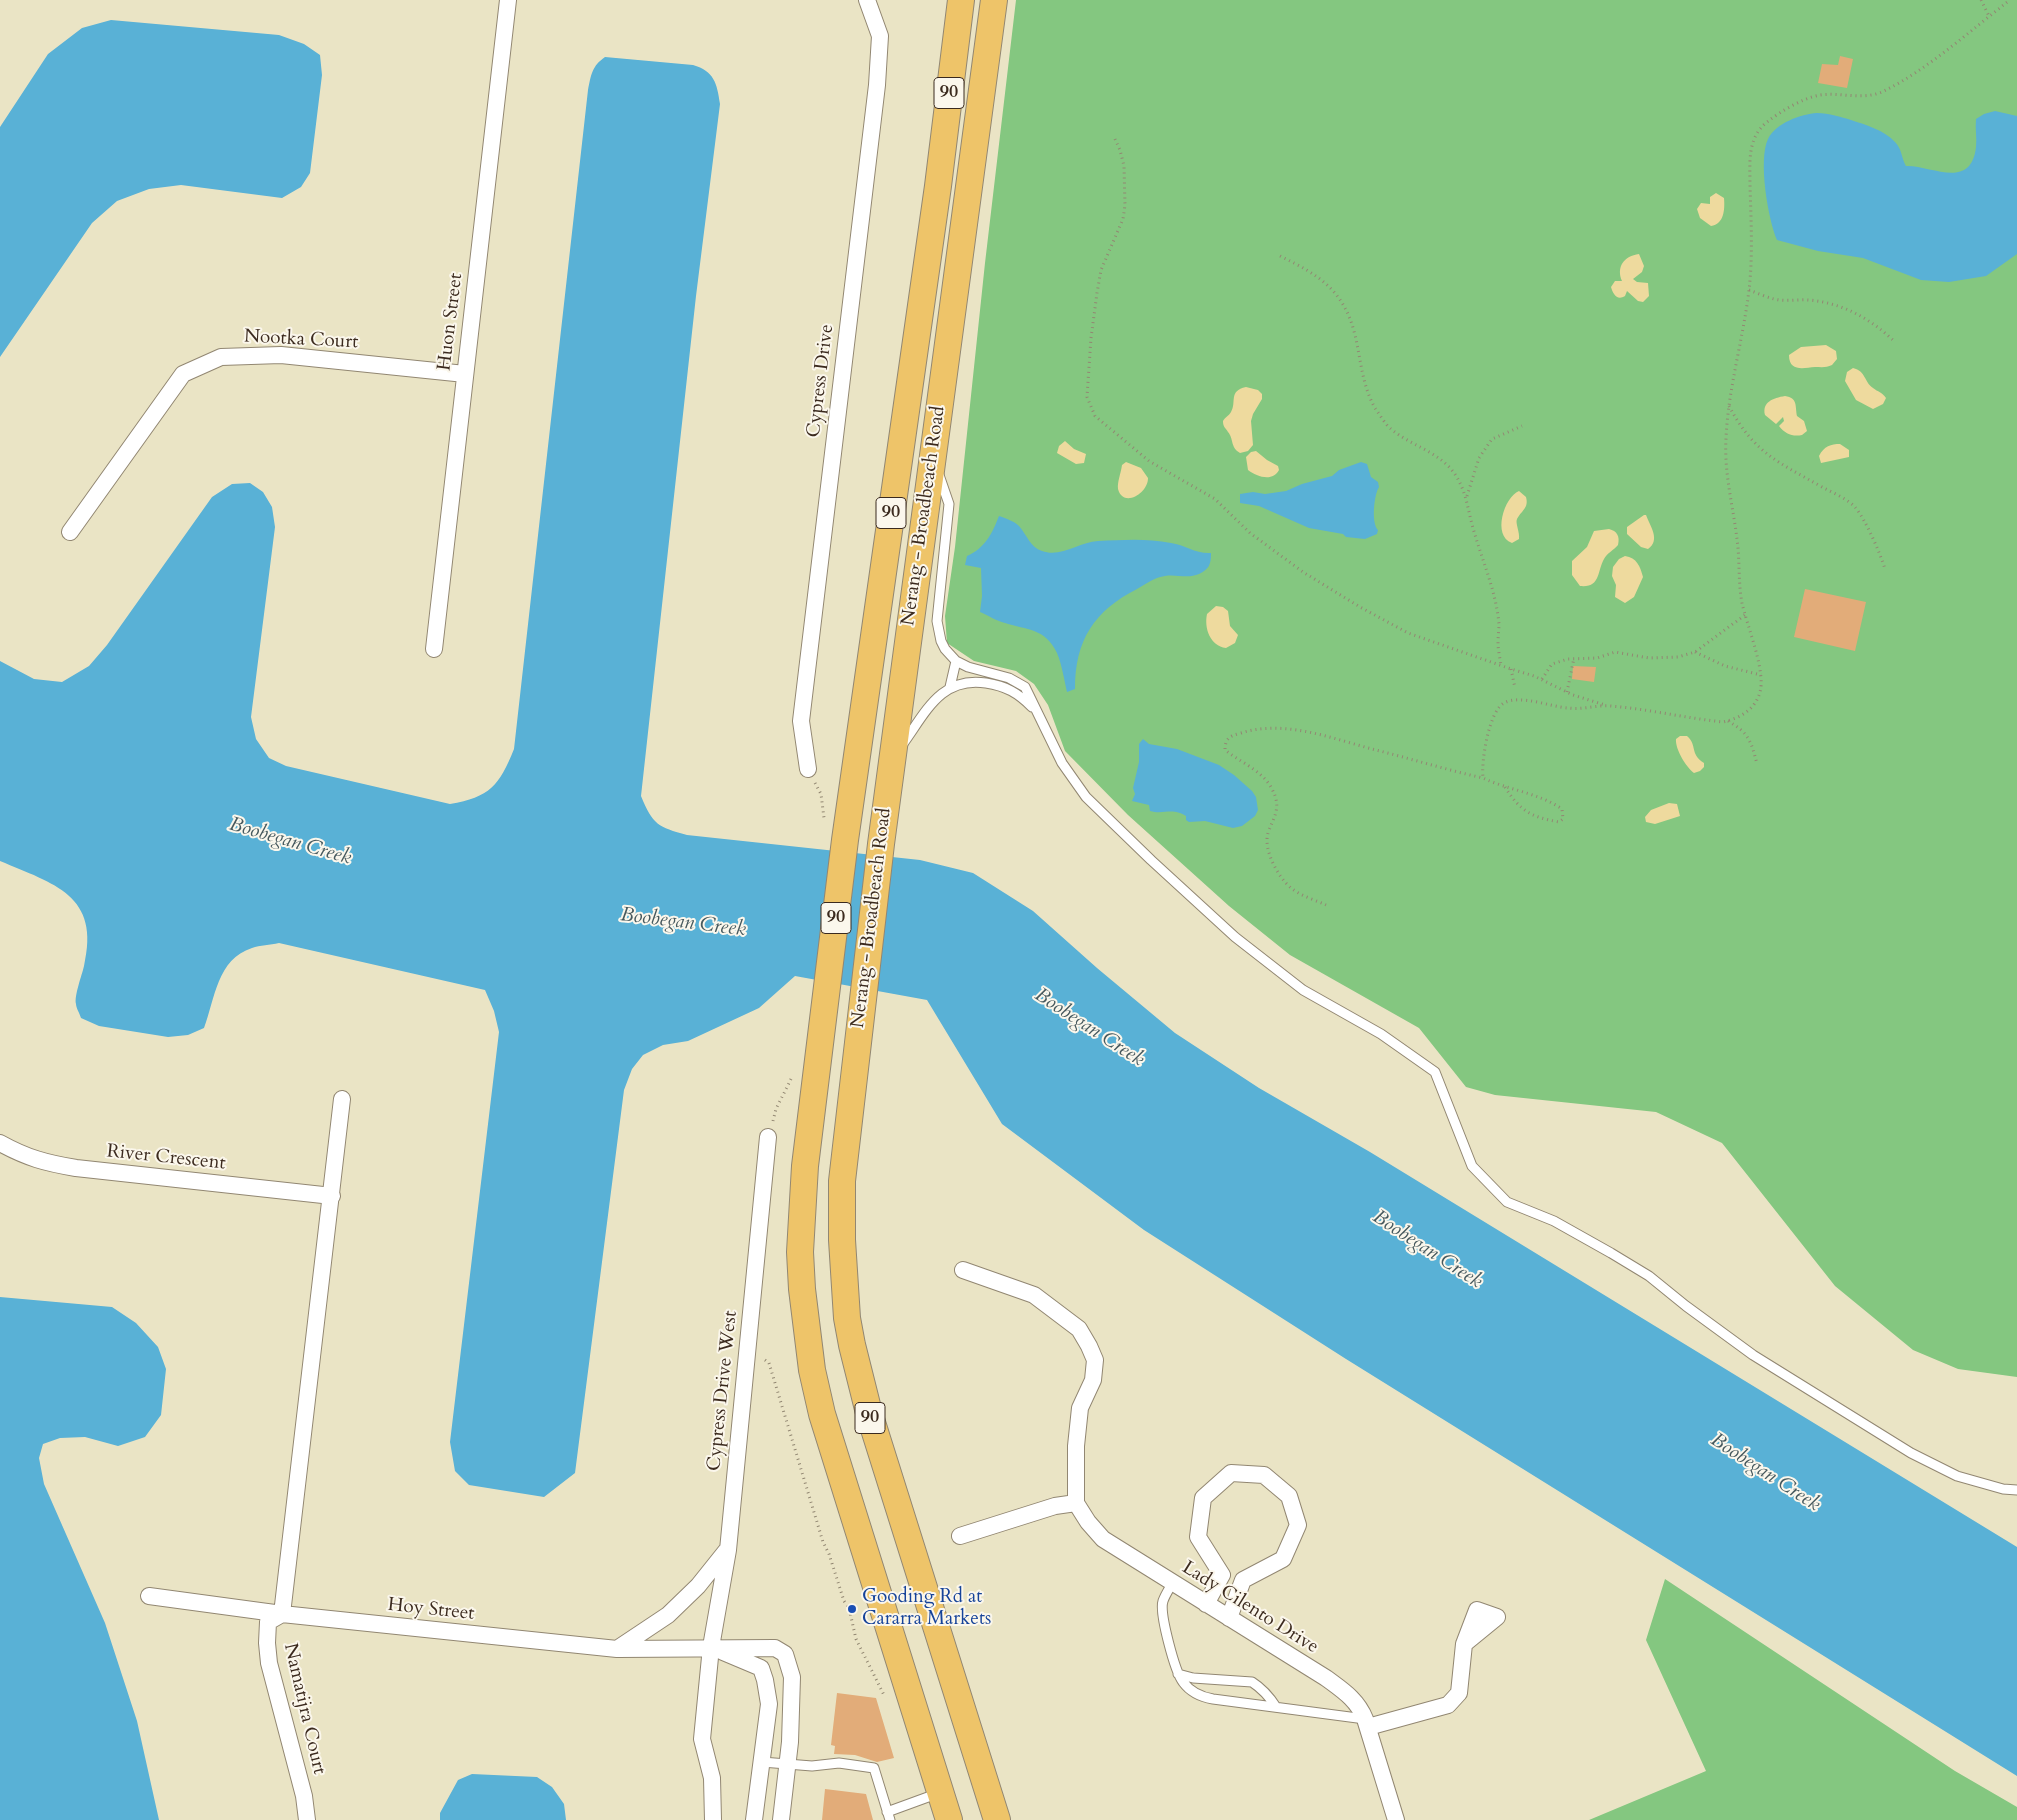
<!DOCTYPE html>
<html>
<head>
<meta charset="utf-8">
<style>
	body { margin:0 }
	canvas { display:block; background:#eae4c5 }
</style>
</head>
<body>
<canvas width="2017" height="1820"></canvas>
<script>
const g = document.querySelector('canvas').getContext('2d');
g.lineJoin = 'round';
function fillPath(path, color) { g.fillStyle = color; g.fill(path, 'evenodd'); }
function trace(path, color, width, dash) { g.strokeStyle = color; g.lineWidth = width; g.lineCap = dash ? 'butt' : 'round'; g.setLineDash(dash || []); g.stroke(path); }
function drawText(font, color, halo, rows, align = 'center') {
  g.font = font + ' Cardo,serif'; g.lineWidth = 4; g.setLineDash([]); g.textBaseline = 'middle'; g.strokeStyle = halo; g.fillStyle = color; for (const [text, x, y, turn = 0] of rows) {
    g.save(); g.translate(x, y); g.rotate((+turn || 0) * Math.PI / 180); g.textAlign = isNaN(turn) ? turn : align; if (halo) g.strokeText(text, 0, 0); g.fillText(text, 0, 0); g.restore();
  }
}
fillPath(new Path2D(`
	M1016 0H2017V1377L1958 1369 1913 1350 1835 1286 1722 1143 1656 1112 1495 1095 1466 1087 1419 1028 1290 955 1229 906 1128 815 1065 751 1048 705 1034 684 1016 671 974 661 947 643 945 616 955 547 985 263Z
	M1665 1579 1955 1771 2017 1807V1820H1589L1706 1771 1646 1640Z`), '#84c780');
fillPath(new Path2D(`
	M1716 193 1724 198C1725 210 1724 224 1711 226L1700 218 1697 209 1701 203 1710 204V197Z
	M1639 254 1644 266 1642 272 1633 279 1637 282 1648 283 1649 296 1643 302 1638 301 1627 291 1625 296C1617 301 1613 294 1611 287L1615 281H1622C1616 267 1624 256 1639 254Z
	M1826 345 1836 351 1837 359 1832 365C1826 368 1821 367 1815 367 1803 368 1789 372 1789 355L1801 347Z
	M1853 368C1866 371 1864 382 1873 388 1878 392 1882 392 1886 398L1883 404 1873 409 1856 400 1845 381 1847 372Z
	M1246 387 1258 390 1262 394V399L1253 414 1251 421 1253 445 1248 451 1240 453C1230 447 1234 439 1228 432 1225 427 1223 427 1223 421 1225 417 1229 416 1231 412 1237 402 1228 391 1246 387Z
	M1785 396C1798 398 1795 406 1797 416L1804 421 1807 431 1802 435C1793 437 1785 434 1779 426L1784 421 1783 417 1776 424 1765 415C1762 402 1773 398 1785 396Z
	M1065 441 1074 449 1086 454 1084 463 1076 464 1057 453 1059 446Z
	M1840 444 1849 450V457L1821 463 1819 456C1824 446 1831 444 1840 444Z
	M1256 451 1267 460 1278 466 1279 470C1273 482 1257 477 1248 470L1246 457 1251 452Z
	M1126 462 1141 468 1148 478C1148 494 1123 508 1118 489 1117 482 1121 473 1122 465Z
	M1519 491 1526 497C1529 508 1522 510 1517 519 1515 523 1520 532 1519 539L1512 543C1492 536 1504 497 1519 491Z
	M1644 515H1646C1650 526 1661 540 1648 549L1641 547 1627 534V527Z
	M1609 529C1617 531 1620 536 1618 545 1614 550 1607 553 1604 559 1597 571 1601 588 1580 586L1572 575V561L1587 547 1594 531Z
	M1625 556C1637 558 1640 566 1643 577L1634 597 1625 603 1615 597 1616 585 1612 576 1613 567 1619 559Z
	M1216 606 1223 607 1228 611 1230 626 1238 635 1235 643 1226 648C1210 646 1204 628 1207 614Z
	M1680 736H1687C1698 746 1689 753 1704 763V767L1700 771 1694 773C1686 767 1675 749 1676 739Z
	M1669 803 1677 804 1680 816 1655 824 1646 822 1645 817 1651 810Z`), '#eeda9e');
fillPath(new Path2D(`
	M111 20 279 35 304 44 320 55 322 75 310 173 301 187 282 198 181 185 149 189 117 201 92 223 0 357V127L48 54 82 28Z
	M605 57 693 65C714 71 717 83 720 104L696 296 641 796C653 825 658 827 687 835L920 860 973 873 1033 911 1097 968 1175 1033 1259 1088 1370 1152 2017 1547V1776L1346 1359 1144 1230 1002 1124 927 1000 795 976 759 1008 688 1041 663 1045 643 1055 632 1069 624 1090 575 1473 544 1497 469 1485 455 1471 450 1442 499 1032 494 1011 485 990 279 943C270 945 260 945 252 948 217 959 215 999 204 1028L188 1035 168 1037 99 1026 81 1018C80 1014 76 1008 76 1004 74 996 82 975 84 966 101 895 54 884 0 861V661L34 679 62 682 89 666 107 645 212 497 232 484 250 483 263 492 272 507 275 527 251 717 256 739 269 758 286 766 450 804C490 797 499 786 514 749L588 90C591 75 592 66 605 57Z
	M1995 111 2017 116V254L1986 276 1949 282 1921 280 1863 258 1818 251 1777 240C1768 219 1758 160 1768 139 1776 123 1801 114 1817 113 1829 113 1841 117 1851 120 1866 125 1884 130 1895 142 1902 149 1901 157 1906 166 1931 165 1971 191 1976 147 1977 138 1975 129 1976 119L1984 114Z
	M1361 462 1367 464 1371 477 1378 482 1379 487C1374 495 1371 523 1378 530L1377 534 1365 539 1346 537 1343 534 1309 528 1259 506 1240 503V494L1253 492 1265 494 1286 491 1302 484 1332 476 1339 470Z
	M999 516C1005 518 1014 521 1019 526 1027 535 1030 547 1042 551 1061 558 1079 542 1098 541 1122 540 1146 538 1171 543 1185 545 1196 554 1211 553 1211 565 1209 569 1199 574 1188 579 1176 574 1165 576 1155 577 1146 584 1137 589 1094 611 1075 640 1075 689L1067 692C1064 679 1062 665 1057 653 1045 628 1027 630 1005 623 996 621 988 615 980 612L982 596 981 568 965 565 967 556C985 548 992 534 999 516Z
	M1143 739 1149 744 1177 749 1219 765 1234 775 1252 791 1256 797 1258 810 1255 816 1242 826 1233 828 1205 821 1189 822 1186 820V816C1172 807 1164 815 1150 811L1149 805 1132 801 1135 794 1133 788 1139 762V744Z
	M0 1297 112 1307 136 1323 158 1347 166 1369 161 1415 145 1437 118 1446 85 1437 60 1438 43 1444 39 1458 44 1484 105 1623 137 1721 159 1820H0Z
	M472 1774 537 1777 552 1787 564 1804 566 1820H440V1813L458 1780Z`), '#59b1d6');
fillPath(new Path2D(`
	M1840 56 1853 59 1847 88 1818 83 1822 64 1838 65Z
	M1805 589 1866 602 1855 651 1794 637Z
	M1573 666 1596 667 1594 682 1572 679Z
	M837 1693 876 1698 894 1758 877 1762 855 1755 834 1754 835 1746 831 1745Z
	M825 1789 866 1794 873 1820H822Z`), '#e2ac79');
const service = new Path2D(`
	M939 475 949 504 937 621 941 641 945 649 956 661 968 667 1009 678 1025 687 1062 763 1086 797 1151 860 1235 937 1303 990 1381 1034 1435 1072 1472 1166 1507 1202 1554 1221 1611 1253 1649 1276 1686 1306 1753 1355 1911 1453 1957 1476 2003 1489 2017 1490
	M950 687 956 661
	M902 745C925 714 940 676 986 683 1006 686 1018 693 1032 707
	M1172 1584C1169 1589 1165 1595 1163 1601 1159 1613 1175 1672 1183 1682 1191 1693 1201 1697 1213 1699L1365 1719
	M1178 1674 1193 1678 1252 1682C1263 1689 1269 1696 1276 1707
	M762 1762 812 1766 839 1763 874 1768 890 1820
	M887 1812 939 1793`);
const minor = new Path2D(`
	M70 532 183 374 221 357 281 355 465 374
	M434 649 508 0
	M808 769 801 721 877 85 880 36 867 0
	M0 1143C27 1158 46 1163 76 1168L332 1196
	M963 1270 1034 1295 1079 1329 1089 1346 1095 1360 1093 1380 1080 1408 1076 1446V1503L1088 1522 1103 1539 1326 1678C1342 1690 1357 1699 1365 1719L1396 1820
	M960 1536 1055 1506 1076 1503
	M149 1596 282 1614 617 1649 775 1648 785 1654 792 1677 790 1742 781 1820
	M1206 1604 1222 1575 1198 1537 1203 1498 1231 1473 1264 1475 1289 1496 1298 1525 1283 1559 1243 1580 1229 1618
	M617 1649 668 1615 698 1586 726 1551
	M723 1652 761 1668 765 1680 769 1704 754 1820
	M1368 1727 1448 1705 1459 1693 1464 1644 1477 1610 1497 1617 1464 1644
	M307 1820 304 1796 269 1663 267 1643 268 1622 282 1614 342 1099
	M713 1820 712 1778 702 1739 711 1647 728 1550 768 1137`);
const primary = new Path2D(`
	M994 0 881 844 842 1181V1240L847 1318 852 1345 869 1413 997 1820
	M949 1820 822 1414 812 1370 802 1289 800 1252 805 1166 845 840 938 186 961 0`);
trace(service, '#928772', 11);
trace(minor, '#928772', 18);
trace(primary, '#928772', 28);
trace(new Path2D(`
	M1981 0 1989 16
	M1115 139 1120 150 1124 166 1125 205 1123 219 1101 270 1097 293 1091 338 1087 397 1095 416 1149 461 1215 499 1250 533 1303 572 1360 607 1408 633 1511 669 1534 676 1573 695 1605 705
	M1280 256C1319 275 1344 290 1355 335 1361 360 1362 385 1375 408 1380 415 1385 424 1391 429 1410 445 1434 450 1451 469 1466 487 1467 507 1473 528 1482 560 1496 591 1499 624 1499 630 1498 636 1498 643 1498 650 1500 658 1501 665
	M1749 290C1757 293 1766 297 1774 299 1786 302 1798 299 1809 300 1843 303 1871 319 1895 342
	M1729 406C1754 453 1778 462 1822 487 1833 493 1846 498 1855 507 1866 520 1880 553 1885 569
	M1467 496 1479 458 1492 439 1522 426
	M1695 652 1725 666 1761 675
	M1511 669 1515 688
	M1542 679 1552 664 1568 659 1597 658 1615 652 1649 658 1678 657 1695 652 1745 615
	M1567 692 1574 658
	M1728 721C1749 733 1751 741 1757 764
	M815 783 821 794 824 818
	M1505 787C1520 811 1531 817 1559 822L1563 819 1562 809C1539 793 1508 790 1483 778 1481 761 1489 711 1504 703 1520 694 1551 707 1568 708 1582 710 1596 705 1610 706 1648 709 1685 718 1723 722 1740 718 1755 710 1760 692 1766 671 1747 626 1742 603 1738 582 1740 560 1737 539 1733 506 1724 473 1726 439 1728 389 1743 340 1749 290 1753 256 1751 220 1750 185 1750 162 1747 138 1767 122 1781 111 1803 98 1820 95 1841 92 1863 101 1884 91 1927 70 1971 30 2010 0
	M1326 905C1315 900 1301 896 1291 888 1278 877 1263 850 1268 833 1274 816 1282 808 1272 789 1263 771 1240 762 1225 750 1225 738 1230 736 1241 733 1285 719 1333 739 1376 750 1412 759 1447 770 1483 778
	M773 1121 776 1109 791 1079
	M765 1360 769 1363 823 1542 829 1554 844 1601 849 1608 856 1639 885 1697`), '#928772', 3, [1, 4]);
trace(service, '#fff', 9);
trace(minor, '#fff', 16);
trace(primary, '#eec469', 26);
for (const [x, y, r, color] of [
	[852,1609,5,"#1a4fb4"]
]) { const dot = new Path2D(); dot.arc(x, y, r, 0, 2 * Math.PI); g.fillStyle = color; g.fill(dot); trace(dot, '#fbf7ec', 2); }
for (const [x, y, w] of [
	[949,93,30],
	[891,513,30],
	[836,918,30],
	[870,1418,30]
]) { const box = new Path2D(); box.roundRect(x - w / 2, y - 15.5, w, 31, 4); g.fillStyle = '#fbf7ec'; g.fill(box); trace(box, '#3b2a1e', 1); }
drawText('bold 18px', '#3b2a1e', null, [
	["90",949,93],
	["90",891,513],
	["90",836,918],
	["90",870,1418]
]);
drawText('19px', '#3b2a1e', '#fbf7ec', [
	["Huon Street",451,322,-83],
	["Nootka Court",301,340,3],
	["Cypress Drive",821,381,-83],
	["Nerang - Broadbeach Road",924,516,-82],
	["Nerang - Broadbeach Road",872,918,-83],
	["River Crescent",166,1158,6],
	["Cypress Drive West",723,1391,-84],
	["Lady Cilento Drive",1250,1608,32],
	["Hoy Street",431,1610,6],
	["Namatijra Court",304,1709,77]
]);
drawText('19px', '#164399', '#fbf7ec', [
	["Gooding Rd at",862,1598],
	["Cararra Markets",862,1620]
], 'left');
drawText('italic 20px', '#46595e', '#fbf7ec', [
	["Boobegan Creek",290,842,16],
	["Boobegan Creek",683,923,7],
	["Boobegan Creek",1089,1028,33],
	["Boobegan Creek",1427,1250,33],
	["Boobegan Creek",1765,1473,33]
]);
</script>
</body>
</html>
